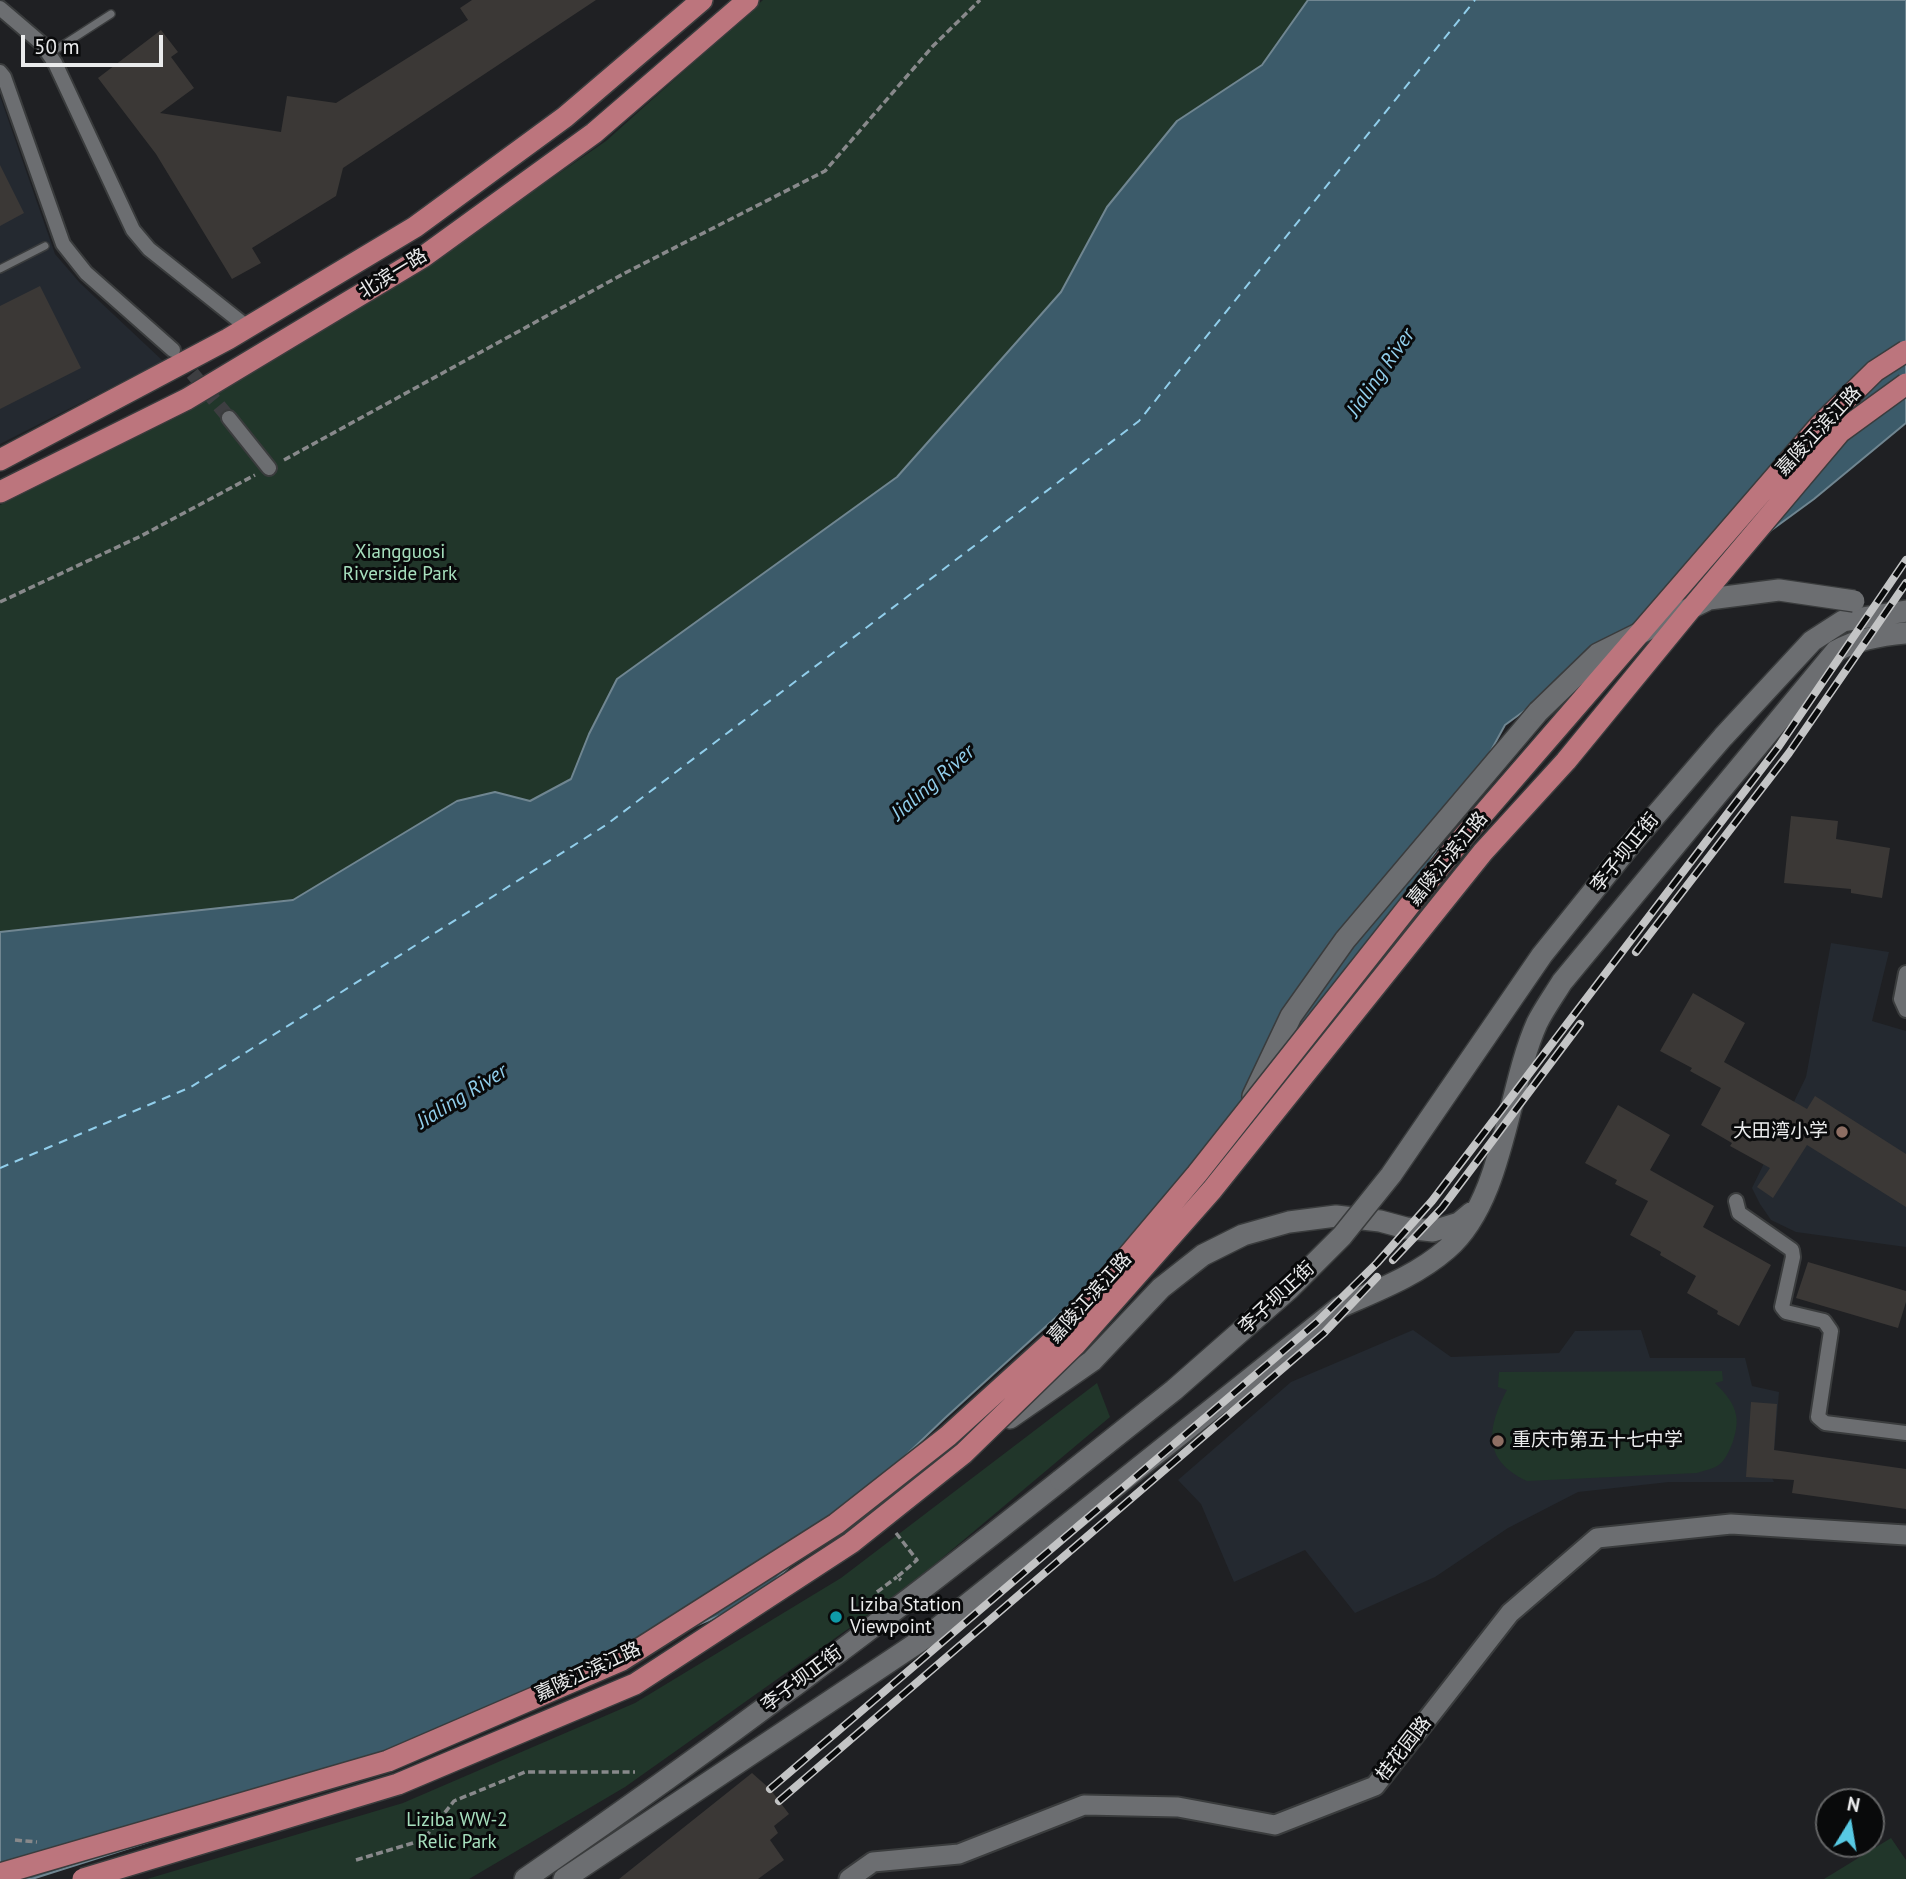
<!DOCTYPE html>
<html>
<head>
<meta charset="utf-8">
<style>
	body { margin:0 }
	#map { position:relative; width:1906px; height:1879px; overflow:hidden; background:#1f2023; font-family:"PT Sans",sans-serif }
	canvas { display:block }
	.north { position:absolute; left:1815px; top:1788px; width:70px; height:70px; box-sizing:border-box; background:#090a0b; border:2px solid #636465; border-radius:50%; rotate:11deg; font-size:19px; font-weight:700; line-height:28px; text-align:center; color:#eaebec }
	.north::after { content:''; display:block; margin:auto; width:24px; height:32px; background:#57c9e3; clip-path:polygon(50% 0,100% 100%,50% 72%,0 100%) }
	.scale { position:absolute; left:21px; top:35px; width:142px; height:32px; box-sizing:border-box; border:4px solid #eaebec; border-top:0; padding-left:9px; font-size:21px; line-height:24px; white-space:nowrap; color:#eaebec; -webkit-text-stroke:5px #090a0b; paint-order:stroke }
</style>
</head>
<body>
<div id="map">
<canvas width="1906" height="1879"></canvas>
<div class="north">N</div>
<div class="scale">50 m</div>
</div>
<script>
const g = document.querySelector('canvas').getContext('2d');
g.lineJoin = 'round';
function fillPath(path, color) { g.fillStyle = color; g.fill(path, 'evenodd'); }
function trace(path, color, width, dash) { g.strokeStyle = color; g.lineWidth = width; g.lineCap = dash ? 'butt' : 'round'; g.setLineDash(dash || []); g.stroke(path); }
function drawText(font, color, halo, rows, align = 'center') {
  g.font = font + ' "PT Sans","Noto Sans SC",sans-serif'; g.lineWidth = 6; g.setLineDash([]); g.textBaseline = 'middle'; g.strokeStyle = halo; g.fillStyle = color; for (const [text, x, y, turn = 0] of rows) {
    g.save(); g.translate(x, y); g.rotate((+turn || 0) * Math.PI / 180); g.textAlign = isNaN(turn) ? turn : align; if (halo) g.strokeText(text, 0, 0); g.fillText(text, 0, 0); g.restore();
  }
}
fillPath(new Path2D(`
	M0 96 55 254 80 283 163 361 0 444Z
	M1831 943 1889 952 1872 1021 1906 1031V1247L1796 1232 1771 1220 1760 1204 1752 1188 1806 1077Z
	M1413 1330 1451 1357 1559 1353 1575 1331 1641 1330 1650 1358H1745L1752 1386 1779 1392 1772 1478 1774 1482H1669L1578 1492 1508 1528 1435 1577 1355 1613 1305 1550 1234 1582 1201 1504 1178 1480 1291 1382Z`), '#242930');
fillPath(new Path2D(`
	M763 0H1308L1262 65 1177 121 1107 207 1061 292 897 477 617 679 589 734 571 779 530 801 495 792 457 801 293 900 0 932V505L189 411 429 263 606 141Z
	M1722 1371 1723 1381 1715 1383C1723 1391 1734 1402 1736 1415 1739 1428 1731 1452 1722 1462 1716 1469 1705 1470 1697 1473L1527 1481C1482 1460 1487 1428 1507 1390L1498 1387 1499 1372Z
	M1097 1383 1110 1417 910 1585 625 1787 469 1879H147L403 1803 635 1703 841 1578Z
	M1891 1838 1906 1860V1879H1824Z`), '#21362a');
const water = new Path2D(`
	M1308 0H1906V423L1814 499 1505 725 1303 1093 945 1418 752 1602 284 1799 32 1879H0V932L293 900 457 801 495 792 530 801 571 779 589 734 617 679 897 477 1061 292 1107 207 1177 121 1262 65Z`);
fillPath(water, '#3c5b6a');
trace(water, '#708691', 2);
trace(new Path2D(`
	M0 1168 191 1087 606 825 1139 421 1475 0`), '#91ceeb', 2, [9, 7]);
fillPath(new Path2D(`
	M472 0H596L343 168 336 196 252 248 261 263 232 279 156 154 98 78 161 30 178 52 171 57 194 88 160 113 281 132 287 96 336 103 468 20 460 8Z
	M0 165 24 213 0 226Z
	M40 286 81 368 0 409V306Z
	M1791 816 1838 821 1836 839 1890 848 1882 898 1851 893V889L1784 883Z
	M1693 993 1745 1023 1724 1062 1807 1109 1815 1096 1906 1154V1207L1807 1145 1773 1198 1757 1187 1770 1168 1730 1146 1732 1143 1701 1125 1721 1088 1690 1071 1692 1068 1660 1051Z
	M1618 1105 1670 1135 1650 1170 1714 1206 1703 1227 1771 1265 1739 1326 1717 1314 1718 1311 1687 1293 1696 1276 1660 1255 1661 1252 1630 1235 1648 1201 1615 1184 1617 1180 1585 1163Z
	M1808 1262 1906 1291V1302L1898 1328 1796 1298Z
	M1751 1402 1777 1404 1774 1450 1906 1469V1509L1792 1493 1794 1480 1746 1477Z
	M752 1773 770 1789 789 1814 774 1826 778 1833 770 1840 784 1860 758 1879H619Z`), '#3b3836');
trace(new Path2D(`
	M179 357 229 418`), '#3d3e41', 14, [14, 7]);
const service = new Path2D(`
	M49 54 111 14
	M0 269 45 246`);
const minor = new Path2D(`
	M0 8 41 43 55 63 133 230 149 249 247 327
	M0 72 4 77 63 244 86 273 173 350
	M229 418 269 468
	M1906 973 1901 999 1906 1010
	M1736 1201 1739 1213 1792 1250 1793 1257 1782 1307 1786 1312 1824 1321 1831 1331 1818 1417 1825 1423 1906 1433`);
const tertiary = new Path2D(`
	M849 1879 873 1862 959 1854 1084 1805 1178 1807 1275 1825 1375 1786 1510 1613 1597 1538 1731 1524 1906 1535`);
const secondary = new Path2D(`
	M1631 844 1723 737 1812 641 1843 621 1906 611
	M1253 1096 1291 1016 1345 940 1538 712
	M1010 1418 1092 1361 1161 1288 1203 1255 1243 1235 1289 1222 1336 1216 1380 1221 1406 1228 1433 1231 1459 1223 1471 1213
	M525 1879C708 1753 887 1619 1061 1480
	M564 1879 929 1635 1340 1307C1378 1290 1416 1276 1447 1249 1504 1200 1507 1090 1537 1023 1544 1009 1554 995 1562 982L1836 651C1858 639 1881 635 1906 633`);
const primary = new Path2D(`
	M0 460 228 339 415 227 565 117 702 0
	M0 492 187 399 423 257 594 133 748 0`);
trace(service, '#3a3c3d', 10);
trace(minor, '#3a3c3d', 18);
trace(tertiary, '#3a3c3d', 23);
trace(secondary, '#3a3c3d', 24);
trace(primary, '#3a3c3d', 24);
trace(new Path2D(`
	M284 460 625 273 825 171 933 46 980 0
	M0 602 141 536 255 475
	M896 1533 917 1560 897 1577 901 1580
	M877 1592 897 1577
	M15 1840 37 1842
	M356 1860 423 1840 454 1801 525 1772H635`), '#88898b', 3.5, [7, 3.5]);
trace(service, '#6c6e71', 7);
trace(minor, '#6c6e71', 14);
trace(tertiary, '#6c6e71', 19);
trace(secondary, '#6c6e71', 21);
trace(primary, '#bc757d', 21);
const rail = new Path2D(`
	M1636 952 1789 753 1906 583
	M1393 1260 1442 1208 1580 1024
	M770 1789 1316 1323 1377 1263 1432 1201 1779 746 1906 560
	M779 1801 1324 1333 1377 1277`);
trace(rail, '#c3c4c5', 8);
trace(rail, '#090a0b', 5, [16]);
const secondaryBridge = new Path2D(`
	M1538 712 1598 654 1709 599 1779 590 1854 601
	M1061 1480 1174 1390 1289 1289 1342 1236 1391 1175 1542 955 1631 844`);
const primaryBridge = new Path2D(`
	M0 1874 388 1761 622 1660 836 1524 948 1436 1067 1328 1197 1174 1465 835 1820 425 1875 371 1906 351
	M83 1879 398 1784 635 1684 851 1543 964 1453 1075 1345 1212 1190 1483 852 1566 761 1689 611 1840 432 1906 384`);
trace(secondaryBridge, '#3a3c3d', 24, []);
trace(primaryBridge, '#3a3c3d', 24, []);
trace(secondaryBridge, '#6c6e71', 21);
trace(primaryBridge, '#bc757d', 21);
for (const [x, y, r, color] of [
	[1842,1132,7,"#8d6e63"],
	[1498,1441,7,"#8d6e63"],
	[836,1617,7,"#0f9aa8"]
]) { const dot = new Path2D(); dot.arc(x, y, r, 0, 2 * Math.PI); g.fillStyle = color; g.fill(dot); trace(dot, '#090a0b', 2.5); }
drawText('19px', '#eaebec', '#090a0b', [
	["北滨一路",393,274,-32],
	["嘉陵江滨江路",1819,431,-47],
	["李子坝正街",1625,853,-51],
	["嘉陵江滨江路",1448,859,-51],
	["嘉陵江滨江路",1090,1298,-48],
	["李子坝正街",1277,1298,-43],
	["嘉陵江滨江路",588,1672,-25],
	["李子坝正街",802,1679,-37],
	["桂花园路",1404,1749,-52]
]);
drawText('19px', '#a7e0be', '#090a0b', [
	["Xiangguosi",400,553],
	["Riverside Park",400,575],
	["Liziba WW-2",457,1821],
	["Relic Park",457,1843]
]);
drawText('19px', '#eaebec', '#090a0b', [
	["大田湾小学",1828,1132,"right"],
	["重庆市第五十七中学",1512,1441],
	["Liziba Station",850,1606],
	["Viewpoint",850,1628]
], 'left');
drawText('italic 21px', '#91ceeb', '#090a0b', [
	["Jialing River",1381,373,-55],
	["Jialing River",933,783,-41],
	["Jialing River",462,1097,-32]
]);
</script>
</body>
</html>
